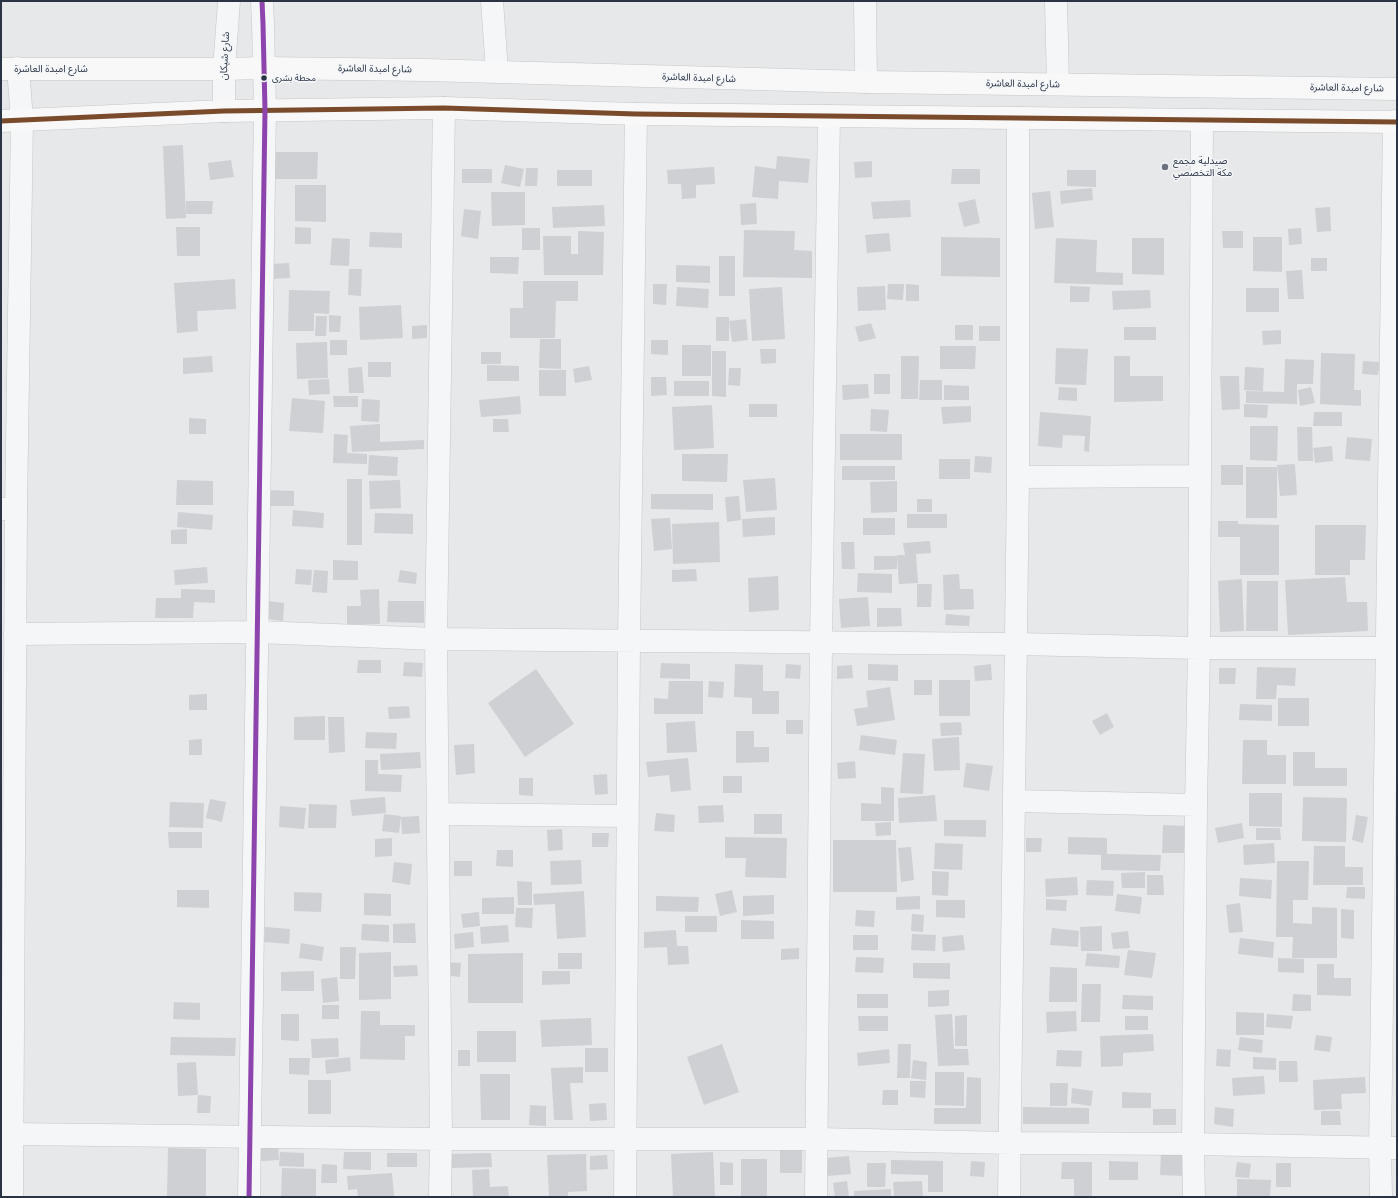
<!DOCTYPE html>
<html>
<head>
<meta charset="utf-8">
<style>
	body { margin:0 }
	#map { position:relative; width:1398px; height:1198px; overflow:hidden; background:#e6e8ea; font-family:"Noto Sans",sans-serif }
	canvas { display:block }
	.frame { position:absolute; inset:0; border:2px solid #2b3445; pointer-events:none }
</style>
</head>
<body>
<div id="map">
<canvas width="1398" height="1198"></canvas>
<div class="frame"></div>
</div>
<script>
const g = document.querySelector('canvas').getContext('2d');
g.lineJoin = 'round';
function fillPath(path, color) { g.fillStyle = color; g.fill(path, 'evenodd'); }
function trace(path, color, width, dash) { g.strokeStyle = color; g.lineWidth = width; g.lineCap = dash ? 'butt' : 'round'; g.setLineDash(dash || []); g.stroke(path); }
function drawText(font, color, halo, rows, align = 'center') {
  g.font = font + ' "Noto Sans","Noto Sans Arabic",sans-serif'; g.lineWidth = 3; g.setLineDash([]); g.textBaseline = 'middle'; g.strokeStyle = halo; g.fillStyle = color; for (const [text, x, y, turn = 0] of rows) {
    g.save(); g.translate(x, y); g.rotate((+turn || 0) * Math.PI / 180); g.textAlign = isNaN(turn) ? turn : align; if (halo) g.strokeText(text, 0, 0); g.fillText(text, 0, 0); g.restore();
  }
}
fillPath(new Path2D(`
	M183 145 186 218 166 219 163 146Z
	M270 152H318L317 179H270Z
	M777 156 810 159 808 183 779 181 778 199 752 197 755 166 776 169Z
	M231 160 234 177 210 180 208 163Z
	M872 161V177L855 178 854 162Z
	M505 165 524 169 520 187 501 183Z
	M714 167 715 184 696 185V198L682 199 681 184H668L667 170Z
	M526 168H538L537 186H525Z
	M462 169H492V183H462Z
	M952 169H980V184H951Z
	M557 170H592V186H557Z
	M1067 170H1096V187L1067 186Z
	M295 185H326V222L295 221Z
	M1092 188 1093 200 1061 204 1060 191Z
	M1050 191 1054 227 1035 229 1032 193Z
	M491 192H525V225L492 226Z
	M975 199 980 223 964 227 958 203Z
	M910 200 911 217 873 219 871 202Z
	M186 201H213L212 214H186Z
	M756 203 757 224 741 225 740 204Z
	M604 205 605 226 553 228 552 207Z
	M1330 207 1331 231 1317 232 1315 208Z
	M464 209 481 211 478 239 461 236Z
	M176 227H200V256H177Z
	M295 227 311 228V244H295Z
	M522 228H540V250H522Z
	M1301 228 1302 244 1289 245 1288 229Z
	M744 230 795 231 794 250 812 251V278L743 277Z
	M578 231 604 232 603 275H544L543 236H571V254H578Z
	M1222 231H1243V248H1223Z
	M370 232 402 233V248L369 247Z
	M889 233 891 251 867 253 865 235Z
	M941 237 1000 238V277L941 276Z
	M1253 237H1282V272L1253 271Z
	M332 238 350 239 349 266 330 265Z
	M1056 238 1097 240 1096 272 1123 273V285L1054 283Z
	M1132 238H1164V275L1132 274Z
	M719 256H735V296H719Z
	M490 257H519L518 274 490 273Z
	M1311 258H1327V271H1311Z
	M289 263 290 278 271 279 270 264Z
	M676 265 710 266V283L676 282Z
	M349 269H362L361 296 348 295Z
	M1302 270 1304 299H1288L1286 271Z
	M235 279 236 309 197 311 198 331 177 333 174 283Z
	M523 281H578V301H556L555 338H510V308H523Z
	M653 284H667L666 305 653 304Z
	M888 284H904L903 300 887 299Z
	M906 284 919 285V301H906Z
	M885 286 886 310 858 311 857 287Z
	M1070 286 1090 287 1089 302H1070Z
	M677 287 709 289 708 308 676 306Z
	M782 287 785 339 752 341 749 289Z
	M1246 288H1279V312H1246Z
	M289 290 330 291 329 314 314 313V331H288Z
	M1150 290 1151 308 1113 310 1112 291Z
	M401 305 403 338 360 340 359 307Z
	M329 315 341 316 340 332H329Z
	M316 316H327L326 336H315Z
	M716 317H729V341H716Z
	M746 319 748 340 732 342 729 321Z
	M871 323 876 338 859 342 855 327Z
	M427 325V338L412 339V326Z
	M955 325H973V340H955Z
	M979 326H1000V341H979Z
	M1124 327H1156V340H1124Z
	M1281 330V344L1263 345 1262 331Z
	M540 339H561V369L539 368Z
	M330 340H347V355H330Z
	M651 340H668V355L651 354Z
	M327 342 328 378 297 379 296 343Z
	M682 345H711V376H682Z
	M940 346H976L975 369H940Z
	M1056 348 1088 349 1086 385 1055 384Z
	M760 349H776V363L761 364Z
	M712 351H726V397L712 396Z
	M481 352H501V364H481Z
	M1321 353 1355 354 1354 390H1361V406L1320 404Z
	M212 356 213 372 183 374V358Z
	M901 356H919L918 399H901Z
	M1114 356H1130V376H1163V401L1114 402Z
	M1285 359 1314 360 1313 384H1297V404L1246 403V391L1284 392Z
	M1363 361 1380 362 1378 375 1362 374Z
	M368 362H391V377H368Z
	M487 365 519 366V381H487Z
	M589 366 592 380 575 383 573 369Z
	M362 367 364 393H349L348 368Z
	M1245 367 1264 368 1263 391 1244 390Z
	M729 368H741L740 386 728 385Z
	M539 370H566V396H539Z
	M874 374H890V394H874Z
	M1220 376H1239L1240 409 1222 410Z
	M651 377H666L667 395 651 396Z
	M329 379 330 394 309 395 308 380Z
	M920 380H942V400H919Z
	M674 381H709V396H674Z
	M868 384 869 398 843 400 842 385Z
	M944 385 969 386V400H944Z
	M1059 387 1077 388V401L1058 400Z
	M1311 387 1315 403 1300 406 1298 390Z
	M333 396H358V407H334Z
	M520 396 521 414 481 417 479 400Z
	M292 398 325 401 323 433 289 431Z
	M362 399 380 400 379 422 361 421Z
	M749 404H777V417H749Z
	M1244 404 1268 405 1267 418 1244 417Z
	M712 405 714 448 674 450 672 407Z
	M971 406V422L943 424 941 407Z
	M871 409 889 410 887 432 870 431Z
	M1040 412 1091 416 1089 452 1084 451 1085 436 1063 435 1062 448 1038 446Z
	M1314 412H1342V426H1313Z
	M189 418 206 419V434H189Z
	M493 419H508L509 432H493Z
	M380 424V442L424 440V449L352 452 350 426Z
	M1250 426H1278L1277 461 1250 460Z
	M1297 427H1312L1313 461H1298Z
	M334 434 348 435 347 453 367 454V464L333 463Z
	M840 434H902V460H840Z
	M1347 437 1372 439 1370 461 1345 459Z
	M1332 446 1333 461 1315 463 1313 448Z
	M682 454H728L727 482 682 481Z
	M369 455 398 457 397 476 368 475Z
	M975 456 992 457 991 473 974 472Z
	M939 459H970V479H939Z
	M1295 464 1297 495 1280 496 1277 465Z
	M1221 465H1243V485H1221Z
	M842 466H895V480H842Z
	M1246 467H1277V518H1246Z
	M775 478 777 510 746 512 743 480Z
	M347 479H362V545H347Z
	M177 480 213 481V505H176Z
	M400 480 401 508 370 509 369 481Z
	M897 481V512L871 513 870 482Z
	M269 490 294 491V506H268Z
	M651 494H713V510L651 509Z
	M739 496 741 520 727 522 725 497Z
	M917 499H932V512H917Z
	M293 510 324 513 323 528 292 526Z
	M178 512 213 515 212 530 177 527Z
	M375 513 413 514V534L374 533Z
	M907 514H947V528H907Z
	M775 517V535L743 537 742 519Z
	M670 518 672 549 654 551 651 519Z
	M863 518H895V535H863Z
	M1218 521H1238V524L1279 525V575H1240V537H1218Z
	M719 522 720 562 673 564 672 524Z
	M1315 525H1366L1365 560H1350V575H1315Z
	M187 529V544H171V530Z
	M930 541 931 553 916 554 918 583 899 584 897 555H905L903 543Z
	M841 542H854L855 569H842Z
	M874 556H897V569L874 570Z
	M333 560 358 561V580H333Z
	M207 567 208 583 175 585 174 570Z
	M296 569 312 570 311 585 295 584Z
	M696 569 697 581 672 582V570Z
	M314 570 328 571 327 593 312 592Z
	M400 570 417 573 416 584 398 582Z
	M858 573 892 574V593L857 592Z
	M959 574 960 589H973L974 609 944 610 943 575Z
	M778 576 779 610 749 612 748 578Z
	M1345 577 1347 602H1367L1368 631 1288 635 1285 580Z
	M1242 579 1244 631 1220 632 1218 581Z
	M1247 581H1278V631H1246Z
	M917 584H932L931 607H917Z
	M181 589 215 590V603L194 602 193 618H155L156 598H181Z
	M379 589 380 624 347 625V606H361L360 590Z
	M868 597 870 626 841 628 839 599Z
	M269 601 284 603 283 621 267 619Z
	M388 601H424V623L387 622Z
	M877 608H901L902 626 877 627Z
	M946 614 970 616 969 626 945 625Z
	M358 660H381V673H357Z
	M404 662 423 663 422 677 403 676Z
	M661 663 690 664V679L660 678Z
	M735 664 763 665V691H779V714H752V698L734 697Z
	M786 664 801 665 800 679 785 678Z
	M868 664 898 665V681L868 680Z
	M991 664 992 680 975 681 974 666Z
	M852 665 853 678 837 679V666Z
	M1257 667 1296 668 1295 686 1277 685 1276 699H1256Z
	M1219 668H1236L1235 684H1219Z
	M536 669 574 724 525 757 488 703Z
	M914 680H932V695H914Z
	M939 680H970V716H939Z
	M669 681H703V714H654V698L668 699Z
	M709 681 724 682 723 698 708 697Z
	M890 687 895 720 857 726 854 709 868 707 866 691Z
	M207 694V710H189V695Z
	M1278 698H1309V726H1278Z
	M1240 704 1272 705V721L1239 720Z
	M409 706 410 718 389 719 388 707Z
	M1107 713 1114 727 1100 735 1092 721Z
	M325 716V740H294V717Z
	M328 717H344L345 752 329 753Z
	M786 720H803V734H786Z
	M695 721 697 752 667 753 666 723Z
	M961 722 962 735 941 736 940 723Z
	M736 731H754V747H769V762L736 763Z
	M366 732 397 733 396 749 365 748Z
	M861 735 897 740 895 755 859 750Z
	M959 737 960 770 934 771 932 739Z
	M202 739V755H189V740Z
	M1243 740H1267V755H1286V784H1242Z
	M474 744 475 773 456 775 454 745Z
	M420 752 421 768 381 770 380 754Z
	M1293 752H1315V768H1347V786H1293Z
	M903 753 925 754 923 794 900 793Z
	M688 758 691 790 671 792 669 775 648 777 646 762Z
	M365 760H378V774L402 775 401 792 365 791Z
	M855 761 856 778 838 779 837 763Z
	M966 763 993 766 989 791 963 787Z
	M607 774 608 794 595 795 593 775Z
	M723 776H742V793H723Z
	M519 778H533V796L519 795Z
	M881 787 894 788V821H861V803L881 804Z
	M1249 793H1282V827L1249 826Z
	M935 795 937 821 899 823 898 798Z
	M385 797 386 813 352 816 350 800Z
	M1303 797 1347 798 1346 842 1302 841Z
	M210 799 226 802 222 822 206 818Z
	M170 802 204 803 203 828 169 827Z
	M309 804 337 805 336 828H308Z
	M723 805 724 822 699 823 698 806Z
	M280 806 306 808 304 829 279 827Z
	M656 813 675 815 674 832 654 831Z
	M384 814 401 816 399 833 382 831Z
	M754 814H782V834H754Z
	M1356 815 1368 817 1363 843 1352 840Z
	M419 816 420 833 402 834 401 817Z
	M944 820H986V837L944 836Z
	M891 822V835L876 836 875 823Z
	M1242 823 1244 838 1218 843 1215 828Z
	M1163 825 1186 826 1185 853H1162Z
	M1256 828H1280L1281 840H1256Z
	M562 829 563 850 548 851 547 830Z
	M168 832H202V848H169Z
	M592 833H609L608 847H592Z
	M725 837 787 838 786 878 745 877 746 858H725Z
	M1068 837 1107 838V854L1161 855 1160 871 1101 870V855L1068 854Z
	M392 838V856L375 857V839Z
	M1026 838H1042L1041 852H1026Z
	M833 840H896L897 892H833Z
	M935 843 963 844 962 870 934 869Z
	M1274 843 1275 863 1244 865 1243 845Z
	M1314 846H1345V867H1363V885H1313Z
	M911 847 914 880 901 882 898 848Z
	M497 850H513V867L496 866Z
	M581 860 582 884 551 885 550 861Z
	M454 861H472V876H454Z
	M1277 861H1309L1308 900H1293V923L1312 924V907L1337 908V958H1292L1293 937H1276Z
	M394 862 412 864 410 885 392 882Z
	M932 871 949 872 948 896 932 895Z
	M1145 872V888H1122L1121 873Z
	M1147 875H1163L1164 895H1147Z
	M1077 877 1078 895 1046 897 1045 879Z
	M1240 878 1272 880 1271 899 1239 896Z
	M1087 880 1114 881 1113 896 1086 895Z
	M517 881 532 882V905H518Z
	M1347 887H1365V899L1346 898Z
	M177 890H209V908L177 907Z
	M732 890 737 912 720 916 715 894Z
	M584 891 586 937 557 939 555 904 534 905 533 894Z
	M294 892 322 893 321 912 294 911Z
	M364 893 391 894V916L364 915Z
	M1117 894 1142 897 1140 914 1115 911Z
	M774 895V914L743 916V896Z
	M656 896 699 897 698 912 656 911Z
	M920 896V909L896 910V897Z
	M514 897V914H482V898Z
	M1046 899 1067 900 1066 911 1046 910Z
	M936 900H965V918L936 917Z
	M1240 903 1243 932 1229 933 1226 905Z
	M516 908H533L532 928 515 927Z
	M1341 909 1354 910V939L1341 938Z
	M856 910 875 911 874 927 855 926Z
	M479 912 480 926 463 928 461 914Z
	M912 914 924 915 923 932 911 931Z
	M685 916H717V932H685Z
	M741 920 774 921V939H741Z
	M415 923 416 943H393V924Z
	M362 924 389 925V942L361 940Z
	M508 925 509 942 481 944 480 927Z
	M1102 926V951H1081L1080 927Z
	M265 927 290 929 289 944 264 942Z
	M1052 928 1079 931 1078 947 1050 945Z
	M676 930 677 946H688L689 964 668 965 667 947 644 948V932Z
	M1128 931 1130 948 1113 949 1111 933Z
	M473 932 474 947 455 949 454 934Z
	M912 934 936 935 935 951 911 950Z
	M853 935H878V950H853Z
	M963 935 965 950 943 952 942 937Z
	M1240 938 1274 942 1273 958 1238 954Z
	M301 943 324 947 322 961 299 958Z
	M340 947H356L355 979H340Z
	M799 948V959L781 960V949Z
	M1128 950 1156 953 1152 978 1124 975Z
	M391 952V999L359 1000V953Z
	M523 953V1003H468V954Z
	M558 953H582V969H558Z
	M1087 953 1120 956 1119 968 1085 966Z
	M856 957 884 958 883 973 855 972Z
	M1278 958 1304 959V973L1278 972Z
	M446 962 461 963 460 977 445 975Z
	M913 963H950V979L913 978Z
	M1317 964H1334V978H1351V996L1317 995Z
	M417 965 418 976 394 977 393 966Z
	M1050 967 1077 968V1002H1049Z
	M314 971V991H281V972Z
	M542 971H570V984L542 985Z
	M337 977 339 1001 323 1003 321 979Z
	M1082 984H1101L1100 1022H1081Z
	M949 990V1006L928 1007V991Z
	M857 994H888V1008H857Z
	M1293 994 1311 995V1011H1292Z
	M1123 995 1153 996V1010L1122 1009Z
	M174 1002 200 1003V1020L173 1019Z
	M322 1005H339V1019H322Z
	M361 1011H380V1025H415V1036H405V1060L360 1059Z
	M1076 1011 1077 1031 1047 1033 1046 1012Z
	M1236 1012 1264 1013V1035H1236Z
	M281 1014H299V1041L281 1040Z
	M952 1014 954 1049H968L969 1065 938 1066 935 1015Z
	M1267 1014 1293 1016 1291 1029 1266 1027Z
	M967 1015V1046H955V1016Z
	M858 1016H888V1031H859Z
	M1125 1016H1148V1030H1125Z
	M591 1018 592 1045 542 1047 540 1020Z
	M477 1031H516V1062H477Z
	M1153 1034 1154 1051 1123 1053V1066L1101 1067 1100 1036Z
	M1316 1035 1332 1037 1330 1052 1314 1050Z
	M171 1037 236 1038 235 1056 170 1055Z
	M1240 1037 1263 1040 1262 1053 1238 1050Z
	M338 1038 339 1057 312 1058 311 1039Z
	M722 1044 739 1092 704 1105 687 1057Z
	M898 1044H911L910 1078H897Z
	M585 1048H608V1072H585Z
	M889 1049 890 1063 858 1066 857 1053Z
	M1217 1049 1231 1050 1230 1067 1216 1066Z
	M458 1050H470V1066H458Z
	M1057 1050 1082 1051 1081 1067 1056 1066Z
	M350 1057 351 1071 326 1074 325 1060Z
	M1253 1057 1276 1058V1070L1253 1069Z
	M289 1058H310L309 1075 289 1074Z
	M913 1060 927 1062 926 1080 911 1078Z
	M1279 1061H1297L1298 1082H1279Z
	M196 1062 198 1095 178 1096 177 1063Z
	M583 1067V1083H570L573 1120H554L551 1068Z
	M935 1072H964V1106L935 1105Z
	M480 1074H510V1120H481Z
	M1264 1076 1265 1094 1233 1096 1232 1078Z
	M967 1077 981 1078V1124H934V1108H966Z
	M1365 1077 1366 1093 1341 1094 1342 1109 1314 1110 1313 1080Z
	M308 1080H331V1114H308Z
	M910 1081H926L925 1098 910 1097Z
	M1050 1083H1068L1067 1106H1050Z
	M1072 1088 1093 1091 1091 1106 1071 1103Z
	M883 1090H898V1105H882Z
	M1122 1092 1151 1093V1108H1122Z
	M198 1095 211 1096 210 1113H197Z
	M606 1103 607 1120 590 1121 589 1104Z
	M530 1105 546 1106V1126L529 1125Z
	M1023 1107 1089 1108V1124H1023Z
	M1215 1107 1234 1109 1233 1127 1214 1124Z
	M1153 1109H1176V1125H1153Z
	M1321 1111H1340L1341 1125H1321Z
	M261 1141H278L279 1160 261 1161Z
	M168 1148 206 1149V1197L167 1196Z
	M780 1149 802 1150V1173H780Z
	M280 1152 304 1153V1167L279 1166Z
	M344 1152H371V1170L343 1169Z
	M713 1152 715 1197H673L671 1154Z
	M1161 1152 1186 1153 1185 1176 1160 1175Z
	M387 1153H417V1167H387Z
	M491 1153 492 1167 452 1168 451 1154Z
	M586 1154 587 1191 568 1192V1197H549L547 1155Z
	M607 1155 608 1169 590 1170V1156Z
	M849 1156 851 1174 827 1176 825 1158Z
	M741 1159H767V1197H741Z
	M891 1160 943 1161V1192H928V1175L891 1174Z
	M971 1161 985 1162 984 1177 970 1176Z
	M1109 1161 1138 1162V1180H1109Z
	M720 1162 733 1163V1185H720Z
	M1062 1162H1092V1196H1074V1179H1061Z
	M1237 1162 1251 1164 1249 1178 1235 1177Z
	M867 1163H886L885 1187H867Z
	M1276 1163H1291V1187H1276Z
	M322 1164 337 1165V1183H321Z
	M282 1168 316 1169V1197H281Z
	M489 1169 490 1187 508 1186 509 1197H473L472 1170Z
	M392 1173 394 1197H358L357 1189 348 1190 347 1176Z
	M1237 1179 1271 1180 1270 1197H1237Z
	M847 1181 849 1197H835L833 1183Z
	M922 1181 923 1197H894L893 1182Z
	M891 1189V1197H854V1191Z`), '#ced0d3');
const minor = new Path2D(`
	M492 1 497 71
	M865 1 866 82
	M1056 1 1058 84
	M1018 477 1200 476
	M1 509H16
	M15 634 257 632 436 639 1017 644 1199 648H1397
	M1014 801 1196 805
	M438 814 627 816
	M12 1134 441 1139H817L1010 1143 1193 1144 1397 1148
	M249 1197 265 110
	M440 1197 441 1139 436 639 444 108
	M625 1197 629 641 636 114
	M816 1197 821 643 829 116
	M1009 1197 1018 477V118
	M1194 1197 1193 1144 1196 805 1199 648 1202 120
	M1381 1197 1380 1148 1394 121`);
const tertiary = new Path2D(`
	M262 1 263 24 265 110
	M224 111V69L229 1
	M12 1197 16 509 22 120 18 68`);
const secondary = new Path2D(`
	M1 69H224L263 68 425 70 866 82 1397 89
	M1 121 224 111 444 108 636 114 1397 122`);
trace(minor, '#c4c6c8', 23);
trace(tertiary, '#c4c6c8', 23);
trace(secondary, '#c4c6c8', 23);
trace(minor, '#f5f6f7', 22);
trace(tertiary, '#f5f6f7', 22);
trace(secondary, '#f8f8f8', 22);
trace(new Path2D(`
	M1 121 224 111 444 108 636 114 1397 122`), '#7a4b2a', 5);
trace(new Path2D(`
	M249 1197 265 110 263 24 262 1`), '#8e44ad', 5);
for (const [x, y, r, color] of [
	[264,78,3.5,"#2b3445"],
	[1165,167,4,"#6c737f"]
]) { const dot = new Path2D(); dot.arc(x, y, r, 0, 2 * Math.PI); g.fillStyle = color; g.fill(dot); trace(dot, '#f4f6f9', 1.5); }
drawText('9px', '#2b3445', '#f4f6f9', [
	["محطة بشرى",272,78]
], 'left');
drawText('10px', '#2b3445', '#f4f6f9', [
	["شارع شيكان",225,56,-87],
	["شارع امبدة العاشرة",51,69],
	["شارع امبدة العاشرة",375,69,1],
	["شارع امبدة العاشرة",699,78,2],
	["شارع امبدة العاشرة",1023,84,1],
	["شارع امبدة العاشرة",1347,88,1]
]);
drawText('10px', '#2b3445', '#f4f6f9', [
	["صيدلية مجمع",1173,161],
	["مكة التخصصي",1173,173]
], 'left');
</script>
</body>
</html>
